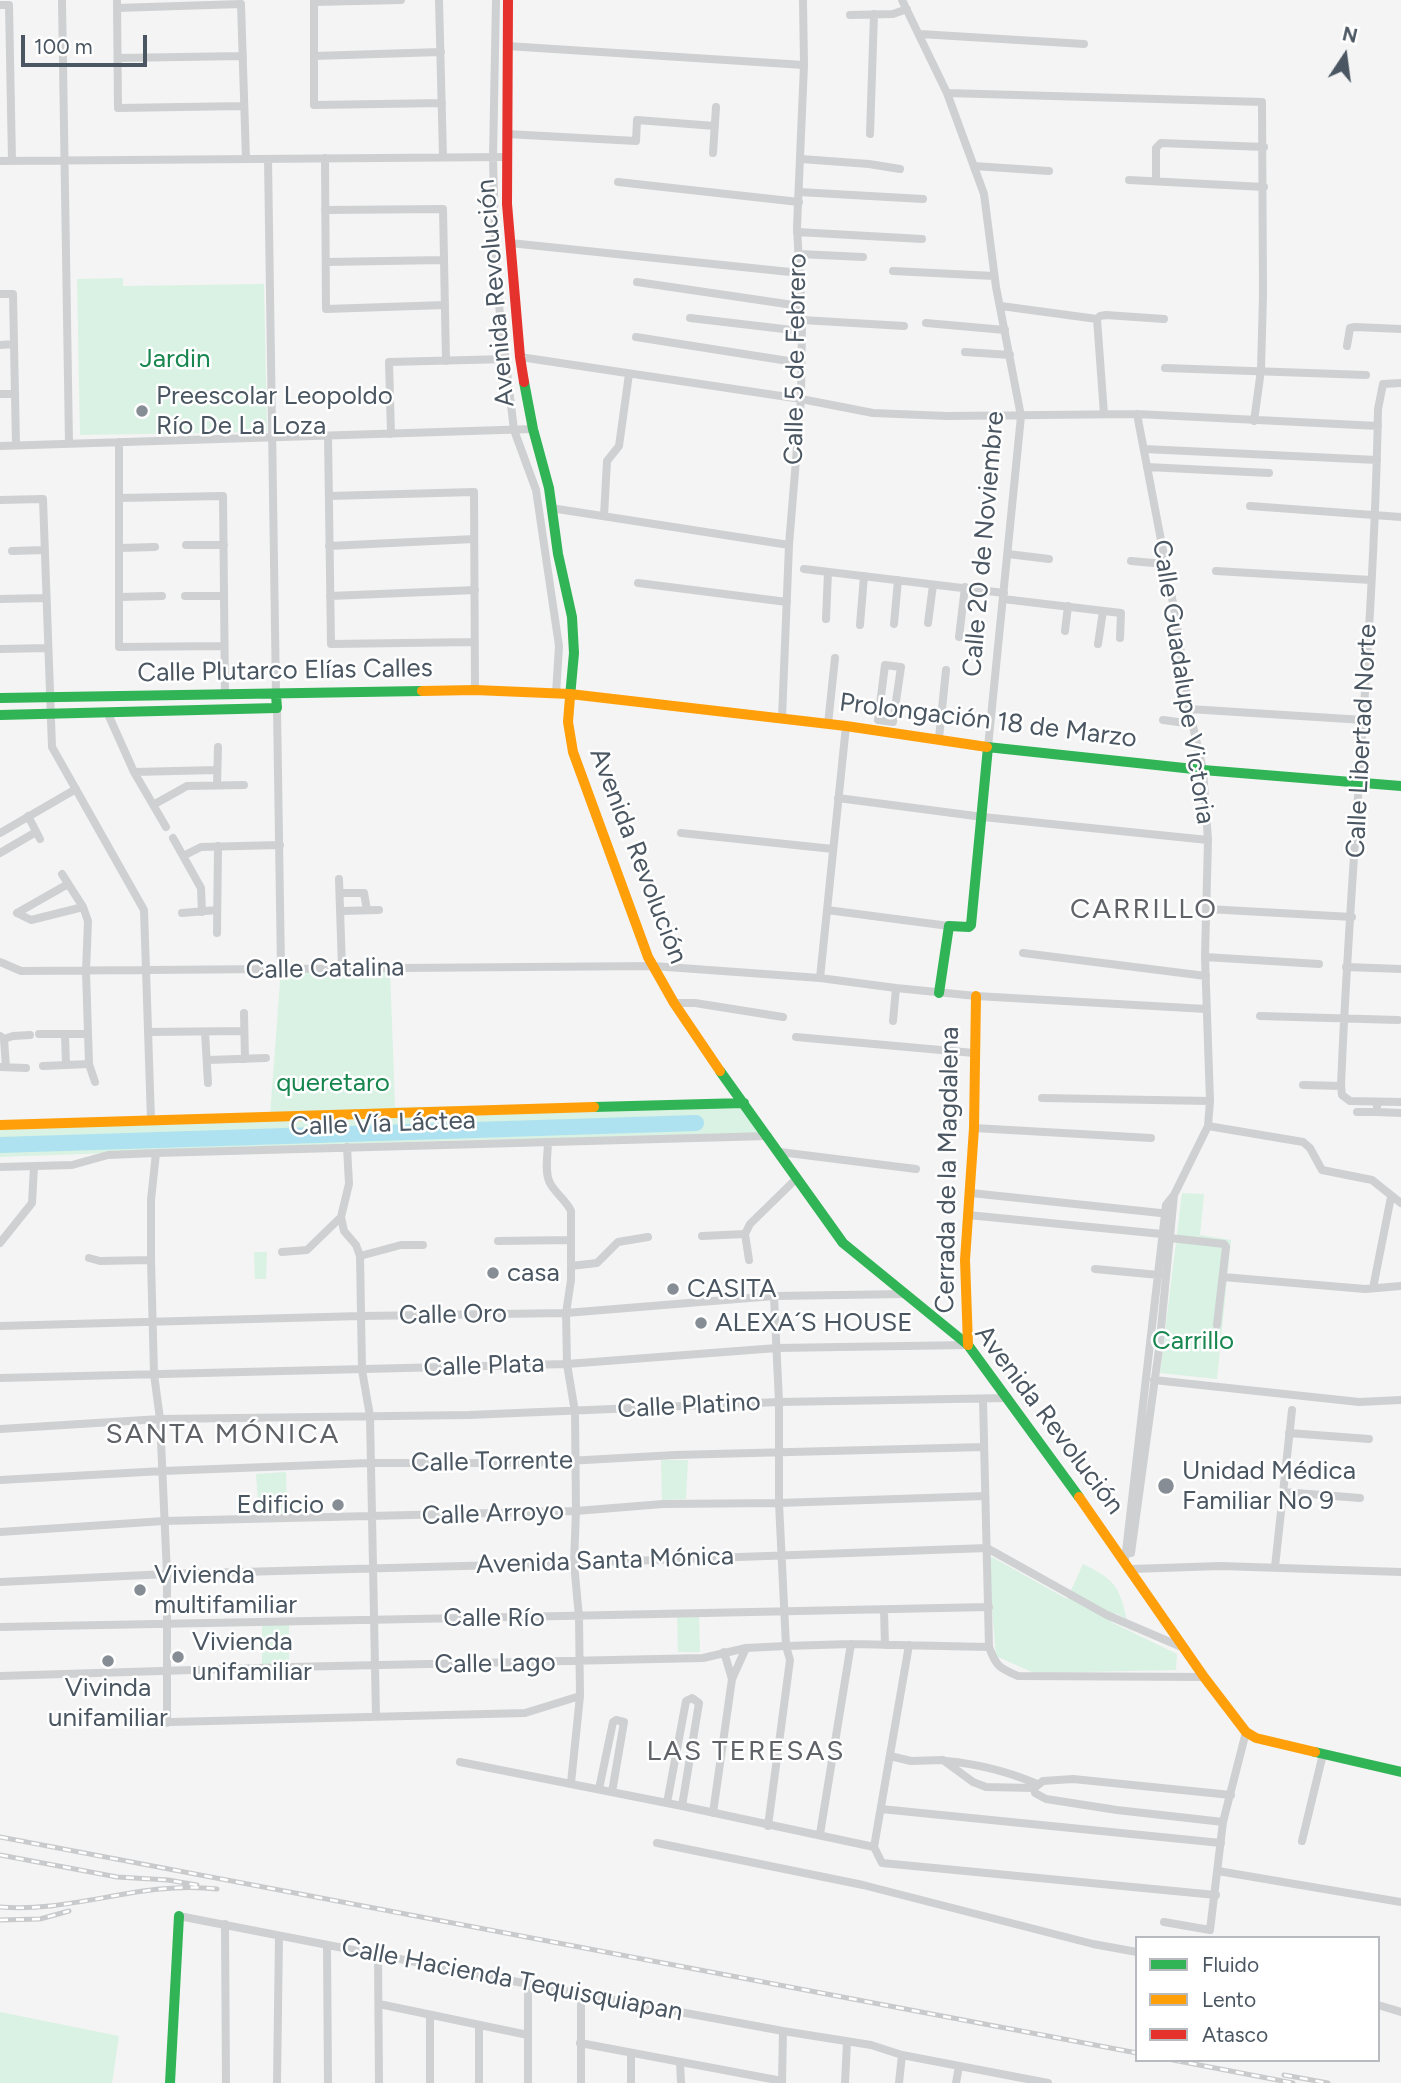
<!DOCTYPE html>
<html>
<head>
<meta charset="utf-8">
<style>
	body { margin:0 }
	#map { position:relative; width:1401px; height:2083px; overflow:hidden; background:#f4f4f4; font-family:Figtree,sans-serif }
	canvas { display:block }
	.legend { position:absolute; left:1135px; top:1936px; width:245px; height:126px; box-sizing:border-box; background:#fff; border:2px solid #b7bbc0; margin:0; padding:9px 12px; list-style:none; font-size:21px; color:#4a5661 }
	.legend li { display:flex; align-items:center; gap:14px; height:35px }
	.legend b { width:35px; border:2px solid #b7bbc0 }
	.north { position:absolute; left:1310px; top:21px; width:70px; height:70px; -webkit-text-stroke:5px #fff; paint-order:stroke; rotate:13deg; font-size:19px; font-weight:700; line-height:28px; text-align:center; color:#4a5661 }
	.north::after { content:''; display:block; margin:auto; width:24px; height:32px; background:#4a5661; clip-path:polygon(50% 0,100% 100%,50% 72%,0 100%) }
	.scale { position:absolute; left:21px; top:35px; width:126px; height:32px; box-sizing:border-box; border:4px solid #4a5661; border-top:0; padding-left:9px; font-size:21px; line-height:24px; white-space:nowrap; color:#4a5661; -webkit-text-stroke:5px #fff; paint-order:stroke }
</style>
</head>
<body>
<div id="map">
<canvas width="1401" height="2083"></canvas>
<ul class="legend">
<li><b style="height:9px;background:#30b455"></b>Fluido</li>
<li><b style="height:9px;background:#ff9f0a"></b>Lento</li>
<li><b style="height:9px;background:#e5322d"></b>Atasco</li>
</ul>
<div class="north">N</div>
<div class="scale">100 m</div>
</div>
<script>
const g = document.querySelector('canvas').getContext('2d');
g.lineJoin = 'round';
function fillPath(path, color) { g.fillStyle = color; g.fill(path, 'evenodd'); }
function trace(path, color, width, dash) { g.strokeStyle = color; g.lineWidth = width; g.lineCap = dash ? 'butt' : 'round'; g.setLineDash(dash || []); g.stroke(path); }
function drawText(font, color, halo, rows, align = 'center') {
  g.font = font + ' Figtree,sans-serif'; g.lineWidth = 5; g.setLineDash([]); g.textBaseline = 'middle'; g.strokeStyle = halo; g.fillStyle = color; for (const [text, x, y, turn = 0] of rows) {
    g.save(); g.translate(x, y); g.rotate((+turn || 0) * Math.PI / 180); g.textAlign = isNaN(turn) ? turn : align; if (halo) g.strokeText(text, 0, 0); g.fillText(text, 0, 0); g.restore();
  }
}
fillPath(new Path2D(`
	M123 278V286L264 284 267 432 80 435 77 279Z
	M390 968 395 1107 744 1103 768 1136 463 1140 0 1157V1126L270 1116 281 969Z
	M1182 1193 1204 1194 1200 1235 1231 1240 1217 1379 1160 1373Z
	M254 1252H267L266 1279H255Z
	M661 1460H688L686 1499 662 1500Z
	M286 1472 287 1515 259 1516 256 1474Z
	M992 1557 1067 1599 1083 1564C1114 1580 1118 1583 1127 1619L1115 1613 1111 1622 1177 1654 1176 1670 1034 1673 996 1656 988 1561Z
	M677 1613H699L700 1652H678Z
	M262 1621H289V1667L262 1668Z
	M0 2012 119 2036 112 2083H0Z`), '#d9f2e3');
trace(new Path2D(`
	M0 1145 696 1123`), '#aee2f0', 16);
trace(new Path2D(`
	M62 0 69 443
	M117 0 118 108 244 106
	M314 0V105L442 103
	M439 0 443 157
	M496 0 493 157 496 280 514 430 536 490 559 646 556 694
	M902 0 947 93 984 194 996 287 1021 416 988 747
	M314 2 401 0
	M0 5H9L12 161
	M117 8 241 4 246 159
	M850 15 893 14 907 9
	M920 34 1084 44
	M507 46 804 65
	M314 56 441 52
	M118 58 243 56
	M947 93 1262 102 1263 295 1261 370 1254 421
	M507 134 636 141 637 120 715 126
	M870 134 874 14
	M713 153 716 107
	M325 158 326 309 445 305
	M268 159 276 695
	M801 159 869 164 900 169
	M0 161 507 157
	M974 166 1049 171
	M1129 180 1264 187
	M1156 181V148L1161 143 1264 147
	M618 182 799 202
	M799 192 923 199
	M325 210 443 209 446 361
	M797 232 922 239
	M510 243 800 273
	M799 254 863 257
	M326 262 444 260
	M893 271 994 276
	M637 282 800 306
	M0 294H13L16 445
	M1001 306 1097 319
	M690 318 801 331
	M1097 319 1104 414
	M1097 319 1100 316 1106 315 1164 319
	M802 320 904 326
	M926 323 1005 330
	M636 337 801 363
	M0 345 14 344
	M1347 346 1350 328 1355 327 1401 329
	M965 352 1010 355
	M520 357 801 399 873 413 947 416 1137 414 1378 426
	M1165 368 1366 375
	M1401 383 1383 384 1378 409C1374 635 1350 860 1341 1086L1342 1095 1350 1101 1401 1102
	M0 394H15
	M391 434 389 362 507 359
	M328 436 331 644 475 642
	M119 442V647L224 646
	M0 446 533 429
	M1144 449 1377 460
	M1147 467 1269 473
	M329 496 474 492 475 690
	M119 498 223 496 225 694
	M0 500 43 499 52 747 144 910 151 1120
	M1250 506 1401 517
	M551 508 789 545
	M604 516 607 461 619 446 629 374
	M186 545H224
	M329 546 474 539
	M119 548 155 547
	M12 551 45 550
	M1008 554 1049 559
	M1131 561 1165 564
	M804 569 1004 593
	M1216 571 1371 580
	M638 583 787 602
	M185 596H224
	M330 596 475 590
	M119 597 162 596
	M0 599 46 598
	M1003 599 1121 613 1120 638
	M826 619 828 572
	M928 623 933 585
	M894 624 898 580
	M860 625 864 576
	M1065 631 1068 606
	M959 637 965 587
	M1098 644 1103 611
	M0 649 48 648
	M885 665 901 667 893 722 878 720Z
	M277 708 281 969
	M1189 709 1364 720
	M108 714 134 772 166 827
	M782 718 789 545 801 399 802 320 797 227 804 65 803 0
	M1163 720 1193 724
	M828 724 835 658
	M939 738 946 670
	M134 772 217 770
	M217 785 218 747
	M838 798 983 817 1208 840
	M153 805 187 786 244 785
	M28 816 40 839
	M0 833 76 789
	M681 833 833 849
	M173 838 201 888 202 912
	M0 853 36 832
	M183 856 201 847 280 845
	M62 874 83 907 88 921 86 971 89 1064 95 1082
	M339 879 342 968
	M341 893H364L367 910
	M1207 909 1352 917
	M827 910 949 926
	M341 911 379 910
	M17 913 31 920 83 907
	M17 913 68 884
	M182 913 217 910
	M217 933 218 846
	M1023 953 1206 976
	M1205 957 1319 964
	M0 962 21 971 653 966 820 978 896 988 976 996 1206 1009
	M1346 967 1401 969
	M820 978 846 726
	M674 1003H695L783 1017
	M244 1013 245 1059
	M1260 1016 1398 1020
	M893 1021 896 988
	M148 1032 244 1031
	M205 1032 208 1083
	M39 1034H88
	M65 1034 66 1065
	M0 1036 4 1039 13 1036 30 1035
	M796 1037 974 1053
	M4 1039 6 1067
	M208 1060 266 1058
	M43 1066 89 1064
	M0 1067 26 1068
	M1303 1085 1341 1086
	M1042 1098 1210 1101
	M1377 1102V1112L1401 1113
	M1357 1112H1377
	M1208 1126 1303 1142 1310 1148 1322 1170 1372 1180 1401 1203
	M974 1128 1151 1138
	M548 1142C548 1154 544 1172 550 1183 555 1193 566 1200 571 1211V1280L566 1313 567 1364 575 1412 576 1511 574 1563 579 1617 580 1696 571 1783
	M347 1147 349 1184 341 1217 344 1231 356 1245 360 1256 362 1370 370 1416 376 1716
	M780 1152 916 1169
	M156 1153 151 1200V1260L154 1374 160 1419 167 1574V1723
	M0 1167 72 1165 108 1155 156 1153 768 1136
	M971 1193 1170 1214
	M968 1215 1162 1234 1170 1238 1224 1244 1226 1247 1217 1325
	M702 1236 745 1234
	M498 1241 570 1240
	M0 1243 32 1203 34 1167
	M282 1252 307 1250 341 1217
	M360 1256 401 1245H423
	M89 1258 100 1261 151 1260
	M749 1260 745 1234 750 1224 796 1179
	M571 1266 597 1263 618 1242 648 1237
	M1095 1269 1159 1275
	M1223 1277 1365 1289 1401 1286
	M1373 1288 1391 1197
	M0 1326 361 1316 566 1313 774 1296 906 1294
	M0 1378 567 1364 777 1348 968 1345
	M1154 1380 1359 1402 1401 1400
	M983 1399 989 1647C996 1666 999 1668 1018 1676L1204 1677
	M0 1429 160 1419 469 1415 779 1402 1008 1398
	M1289 1433 1369 1439
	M0 1480 163 1471 369 1463H532L675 1455 984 1447
	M1283 1492 1360 1498
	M0 1532 164 1521 576 1511 663 1504 779 1503 985 1496
	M1131 1553 1159 1349 1174 1195
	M1125 1560 1166 1205 1174 1195 1208 1126 1210 1101 1205 957 1208 840 1203 770 1189 709 1176 619 1137 414
	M1275 1567 1292 1410
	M1131 1569 1221 1566 1401 1572
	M0 1582 167 1574 574 1563 987 1548 1107 1615 1184 1648
	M884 1610 885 1645
	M0 1627C330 1620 659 1615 989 1607
	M909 1645 874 1847 882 1863 1216 1895
	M724 1652 732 1679
	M0 1676 289 1667 703 1658 746 1648 786 1646 851 1644 989 1647
	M132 1723 525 1713 580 1696
	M890 1756 911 1761 943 1760 973 1782 986 1787 1034 1788 1043 1781 1073 1779 1231 1795
	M946 1761C978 1764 1007 1771 1037 1784
	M460 1762 682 1806 874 1847
	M1034 1788 1035 1793 1046 1799 1117 1810 1223 1822
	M599 1789 613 1722 616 1720 624 1722 612 1792
	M667 1803 686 1701 692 1698 699 1703 682 1806
	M881 1809 1221 1843
	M713 1813 732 1679 746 1648
	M768 1826 790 1660 786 1646 779 1503V1402L774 1296
	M820 1834 851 1644
	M1302 1841 1323 1754
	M657 1843 863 1885 1093 1944 1137 1952
	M1218 1871 1401 1902
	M179 1916 528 1984 783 2031 871 2045 902 2055 1048 2083
	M1164 1922 1210 1930 1223 1822 1246 1732
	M225 1924 226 2083
	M327 1945 328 2083
	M378 1955 379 2083
	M528 1984V2083
	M379 2004 528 2035
	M1378 2005 1401 2012
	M430 2015V2083
	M479 2025V2083
	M580 2043 782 2081
	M680 2062 681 2083
	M277 2083 279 1936
	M581 2083V1993
	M631 2083V2053
	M782 2083 783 2031
	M845 2083 847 2042
	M899 2083 902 2055
	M956 2083 959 2066`), '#ced0d2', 8);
trace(new Path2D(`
	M524 382 533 429 549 488 558 554 572 617 574 653 570 697
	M0 698 422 691
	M0 715 277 708 276 695
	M987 747 1203 770 1401 786
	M939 993 949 926 969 927 971 925 988 747
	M720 1071 843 1243 968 1345 1079 1497
	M594 1107 744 1103
	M1315 1752 1401 1772
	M170 2083 179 1916`), '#30b455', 10);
trace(new Path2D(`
	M422 691 475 690 570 694 846 726 987 747
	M570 697 568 722 573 752 648 957 674 1003 720 1071
	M0 1125 594 1107
	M968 1345 965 1260 974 1128 976 996
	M1079 1497 1204 1677 1246 1732 1256 1738 1315 1752`), '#ff9f0a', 10);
trace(new Path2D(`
	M508 0 507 204 520 357 524 382`), '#e5322d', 10);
const rail = new Path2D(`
	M0 1837 1137 2053
	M0 1855 117 1877 168 1880 197 1885
	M0 1907C74 1913 142 1880 217 1889
	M0 1920 40 1919 69 1911
	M1173 2060 1293 2083
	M1284 2075 1328 2083`);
trace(rail, '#c9cacc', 5);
trace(rail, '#fff', 2.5, [8]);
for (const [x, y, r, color] of [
	[142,411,7,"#868d94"],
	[493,1273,7,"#868d94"],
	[673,1289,7,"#868d94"],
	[701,1323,7,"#868d94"],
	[1166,1486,9,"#868d94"],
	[338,1505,7,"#868d94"],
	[140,1590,7,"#868d94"],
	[178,1657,7,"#868d94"],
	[108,1661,7,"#868d94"]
]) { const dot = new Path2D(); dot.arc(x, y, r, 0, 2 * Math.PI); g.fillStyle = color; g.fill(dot); trace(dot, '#fff', 2.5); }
drawText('26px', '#4a5661', '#fff', [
	["Avenida Revolución",496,293,-95],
	["Calle 5 de Febrero",796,359,-89],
	["Calle 20 de Noviembre",984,544,-85],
	["Calle Plutarco Elías Calles",285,671,-1],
	["Calle Guadalupe Victoria",1183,682,81],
	["Prolongación 18 de Marzo",988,721,7],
	["Calle Libertad Norte",1362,741,-87],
	["Avenida Revolución",638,856,69],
	["Calle Catalina",325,969,-1],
	["Calle Vía Láctea",383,1124,-2],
	["Cerrada de la Magdalena",948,1170,-89],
	["Calle Oro",453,1315,-1],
	["Calle Plata",484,1366,-2],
	["Calle Platino",689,1406,-3],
	["Avenida Revolución",1049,1420,53],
	["Calle Torrente",492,1462,-1],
	["Calle Arroyo",493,1514,-2],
	["Avenida Santa Mónica",605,1561,-2],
	["Calle Río",494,1618],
	["Calle Lago",495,1664,-1],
	["Calle Hacienda Tequisquiapan",512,1980,11]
]);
drawText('26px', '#17864f', '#fff', [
	["Jardin",175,359],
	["queretaro",333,1083],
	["Carrillo",1193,1341]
]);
drawText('26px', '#4a5661', '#fff', [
	["Preescolar Leopoldo",156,396],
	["Río De La Loza",156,426],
	["casa",507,1273],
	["CASITA",687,1289],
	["ALEXA´S HOUSE",715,1323],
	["Unidad Médica",1182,1471],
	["Familiar No 9",1182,1501],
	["Edificio",324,1505,"right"],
	["Vivienda",154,1575],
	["multifamiliar",154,1605],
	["Vivienda",192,1642],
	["unifamiliar",192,1672],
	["Vivinda",108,1688,"center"],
	["unifamiliar",108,1718,"center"]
], 'left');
g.letterSpacing = '2px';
drawText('28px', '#5f6368', '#fff', [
	["CARRILLO",1144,910],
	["SANTA MÓNICA",223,1435],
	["LAS TERESAS",746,1752]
]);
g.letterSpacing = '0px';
</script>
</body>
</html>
